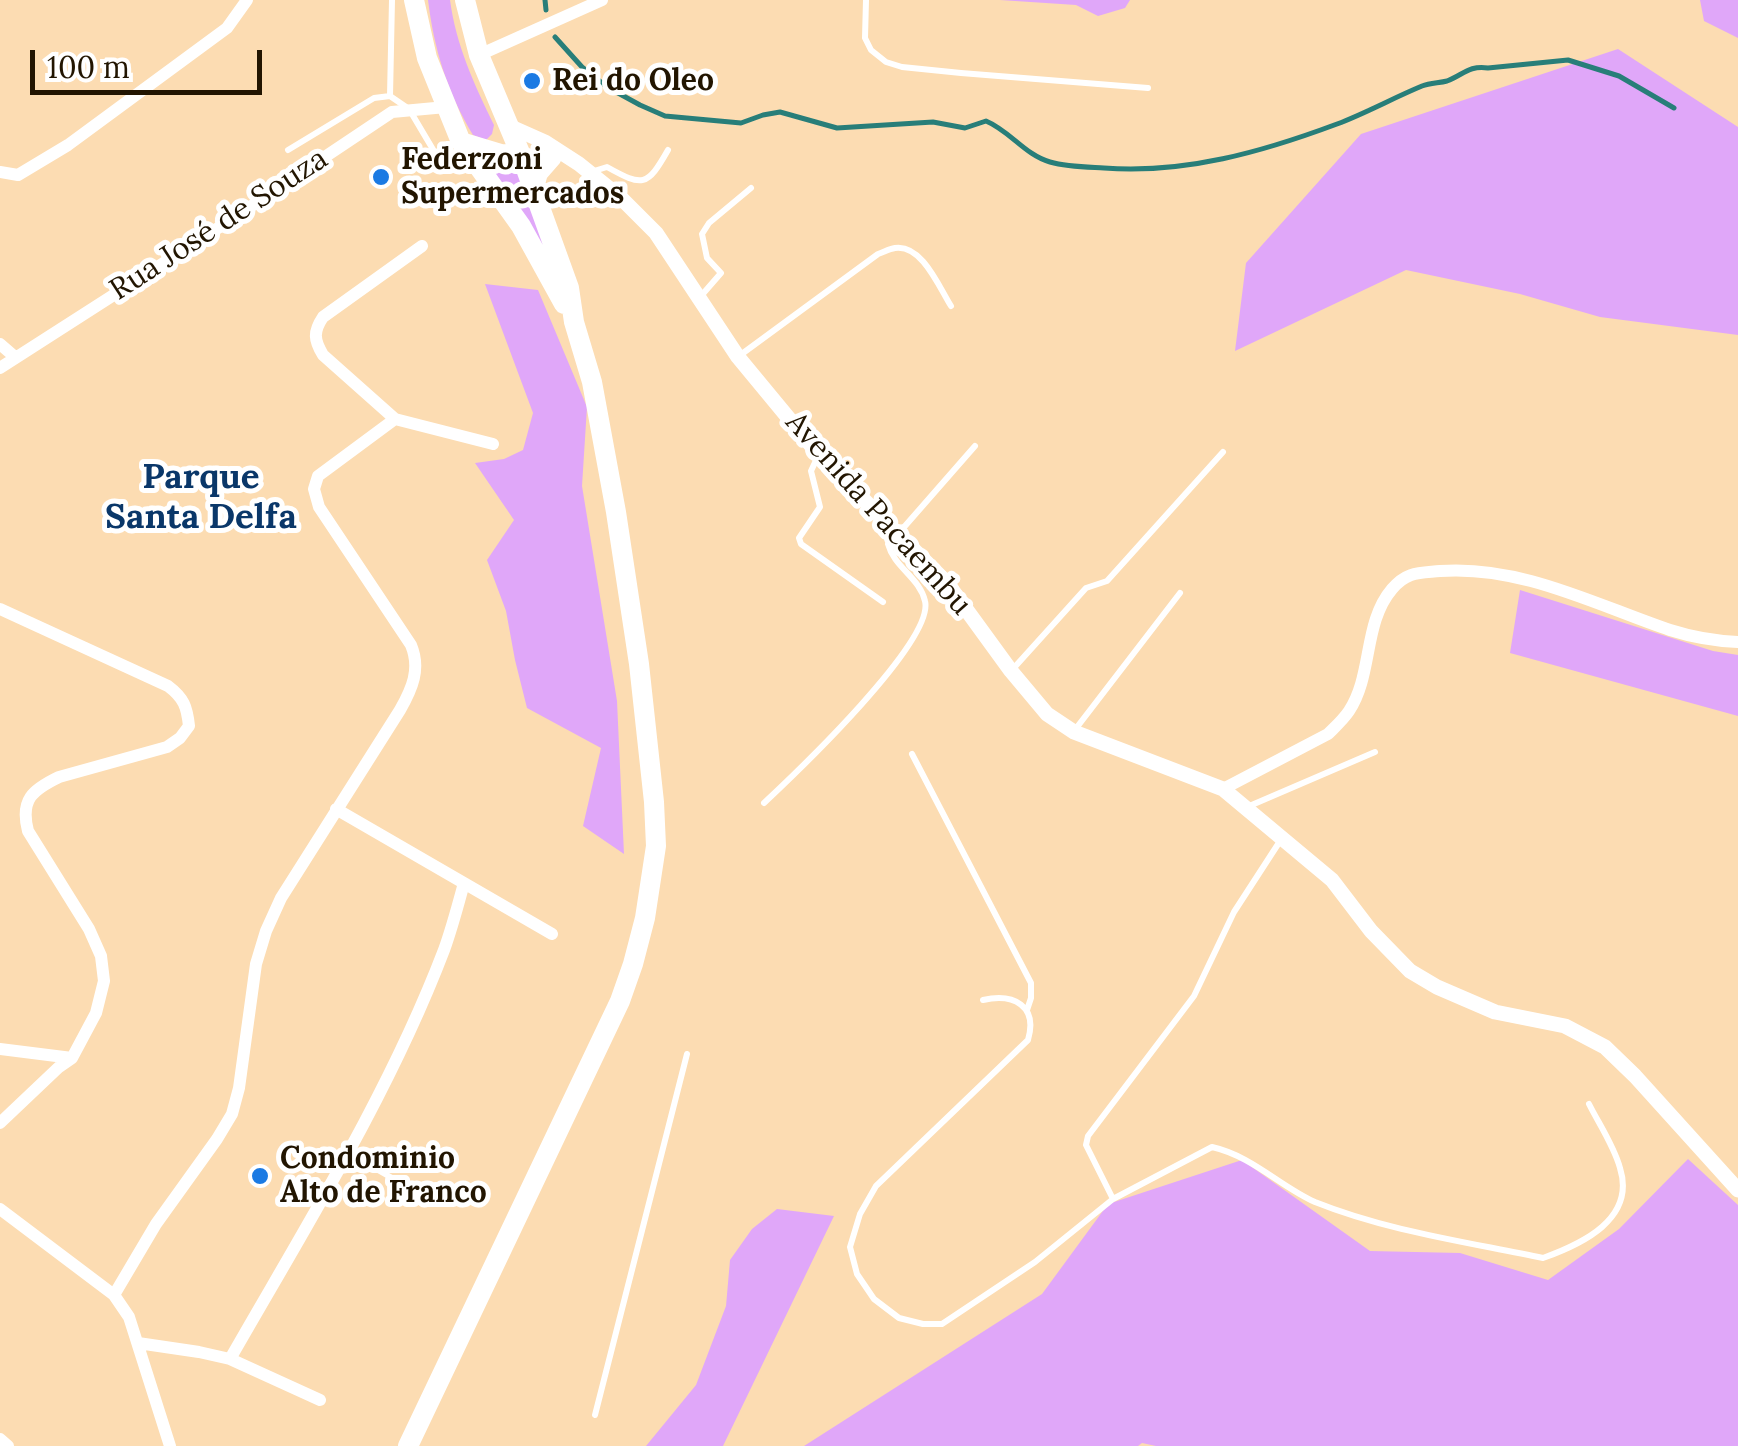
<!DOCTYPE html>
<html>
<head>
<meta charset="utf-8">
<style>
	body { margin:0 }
	#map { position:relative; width:1738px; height:1446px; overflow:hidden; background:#fcdcb2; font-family:Lora,serif }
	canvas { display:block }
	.scale { position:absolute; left:30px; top:50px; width:232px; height:45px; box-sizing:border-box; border:5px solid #221501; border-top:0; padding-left:12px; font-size:30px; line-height:35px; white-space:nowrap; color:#221501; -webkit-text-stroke:8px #fff; paint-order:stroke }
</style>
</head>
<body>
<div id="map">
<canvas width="1738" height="1446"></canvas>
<div class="scale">100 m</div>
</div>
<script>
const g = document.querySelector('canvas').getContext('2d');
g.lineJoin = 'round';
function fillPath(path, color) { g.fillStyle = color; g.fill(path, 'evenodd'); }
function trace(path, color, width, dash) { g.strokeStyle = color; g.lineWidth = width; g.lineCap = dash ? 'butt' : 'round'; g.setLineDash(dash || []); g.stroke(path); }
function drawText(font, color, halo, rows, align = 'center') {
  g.font = font + ' Lora,serif'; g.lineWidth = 10; g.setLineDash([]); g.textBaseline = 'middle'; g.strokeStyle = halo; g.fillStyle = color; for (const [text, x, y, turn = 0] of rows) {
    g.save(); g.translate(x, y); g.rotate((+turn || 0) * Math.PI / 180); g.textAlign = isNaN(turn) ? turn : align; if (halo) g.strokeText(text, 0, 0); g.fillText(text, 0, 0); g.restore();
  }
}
fillPath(new Path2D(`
	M428 0H450C456 45 474 84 494 125L492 134 486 140 473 135C447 92 434 49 428 0Z
	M1000 0H1130L1125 8 1098 16 1076 5Z
	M1700 0H1738V38L1704 21Z
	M1618 49 1738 127V335L1600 317 1520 294 1406 270 1235 351 1246 263 1361 134Z
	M492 170 518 171 545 249Z
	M485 284 538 290 587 407 582 486 617 701 624 854 583 826 601 748 527 708 515 660 506 611 487 560 514 520 475 463 504 459 523 450 533 413Z
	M1520 590 1713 651 1738 655V716L1510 653Z
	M1688 1159 1738 1205V1446H1156L1142 1443 1138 1446H804L1042 1294 1108 1204 1242 1160 1370 1251 1460 1253 1548 1280 1619 1229Z
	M777 1209 834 1216 723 1446H646L696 1385 726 1306 730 1260 752 1229Z`), '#e0a7f9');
trace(new Path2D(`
	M545 0 546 10
	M555 37 582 67 607 87 640 105 665 116 741 123 763 115 780 112 837 128 933 122 965 128 986 121C1010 131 1025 155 1050 162 1068 167 1086 167 1104 168 1185 174 1262 152 1337 124 1366 113 1393 98 1422 86 1430 83 1439 83 1447 81 1463 75 1469 65 1488 68L1568 60 1619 76 1674 108`), '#287e79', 5);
trace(new Path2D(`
	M866 0 865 38 871 50 886 62 902 67 961 73 1148 88
	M390 96 392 0
	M288 150 374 98 390 96 409 109 444 168
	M594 171 607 167C643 187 647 187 668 150
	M701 296 721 273 707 258 702 234 709 223 751 188
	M739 356 878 254C884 252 889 249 895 248 922 244 939 287 951 306
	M818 456 811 471 820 507 799 538 801 544 883 602
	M1012 670 1086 588 1107 581 1223 452
	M1074 731 1180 593
	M912 754 1031 983V998L1027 1010
	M764 803C796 773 935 641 925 601 920 578 894 567 888 544L895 532 905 526 975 446
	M1247 807 1375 752
	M983 1000C1014 993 1038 1006 1028 1040L876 1186 860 1214 850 1247 857 1274 874 1299 899 1318 923 1324H942L1035 1262 1113 1199 1212 1147C1252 1156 1281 1187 1315 1202 1387 1231 1467 1242 1543 1258 1582 1244 1636 1219 1620 1168 1614 1146 1599 1124 1589 1104
	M350 1154 427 1198
	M1113 1199 1086 1145 1088 1136 1194 996 1234 912 1282 838
	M595 1415 687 1054`), '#fff', 6);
trace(new Path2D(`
	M479 55 602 0
	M0 172 18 175 68 145 227 28 247 0
	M422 246 323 317C313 332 314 340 323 355L395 419 493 444
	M0 344 15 357
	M0 368 229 221 392 112 446 107
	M0 609 168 686C184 698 187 707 189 726L180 738 167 747 59 777C32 790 20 800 28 831L89 929 101 956 104 981 96 1013 72 1058 59 1067 0 1123
	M1223 789 1328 734C1335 727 1343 720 1349 711 1373 675 1363 623 1392 589 1407 571 1420 573 1440 571 1521 565 1596 605 1670 630 1692 637 1715 641 1738 642
	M336 809 552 934
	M0 1049 72 1058
	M0 1209 114 1295 129 1317 170 1446
	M114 1295 156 1224 217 1139 232 1114 239 1088 256 964 266 931 281 898 400 710C412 689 421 669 411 645L319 507 314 489 318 476 395 419
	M138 1343 199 1352 230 1359 320 1400
	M230 1359C306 1226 389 1094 444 950 452 928 458 905 464 883
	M0 1439 8 1446`), '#fff', 12);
trace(new Path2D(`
	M509 126 545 142 579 164 620 197 656 233 738 357 819 455 947 583 1011 671 1047 714 1074 732 1223 789 1332 880 1371 931 1410 971 1437 987 1495 1012 1565 1026 1605 1047 1635 1076 1738 1190`), '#fff', 15);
trace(new Path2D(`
	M414 0 427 58 461 142 521 226 564 304
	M461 142 501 154 521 155
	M533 190 538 173 552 157
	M408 1446 620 1001 633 964 645 918 656 846 654 802 639 664 616 512 592 382 574 322 569 288 521 155 479 55 465 0`), '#fff', 20);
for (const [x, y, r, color] of [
	[532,81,10,"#1b7ae3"],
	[381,177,10,"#1b7ae3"],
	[260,1176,10,"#1b7ae3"]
]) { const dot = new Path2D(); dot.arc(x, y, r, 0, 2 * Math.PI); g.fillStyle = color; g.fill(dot); trace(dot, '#fff', 4); }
drawText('bold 30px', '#221501', '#fff', [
	["Rei do Oleo",552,81],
	["Federzoni",401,160],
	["Supermercados",401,194],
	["Condominio",280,1159],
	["Alto de Franco",280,1193]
], 'left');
drawText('30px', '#221501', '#fff', [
	["Rua José de Souza",219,225,-33],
	["Avenida Pacaembu",878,514,48]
]);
drawText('bold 35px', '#0a3769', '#fff', [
	["Parque",201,478],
	["Santa Delfa",201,518]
]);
</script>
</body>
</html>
